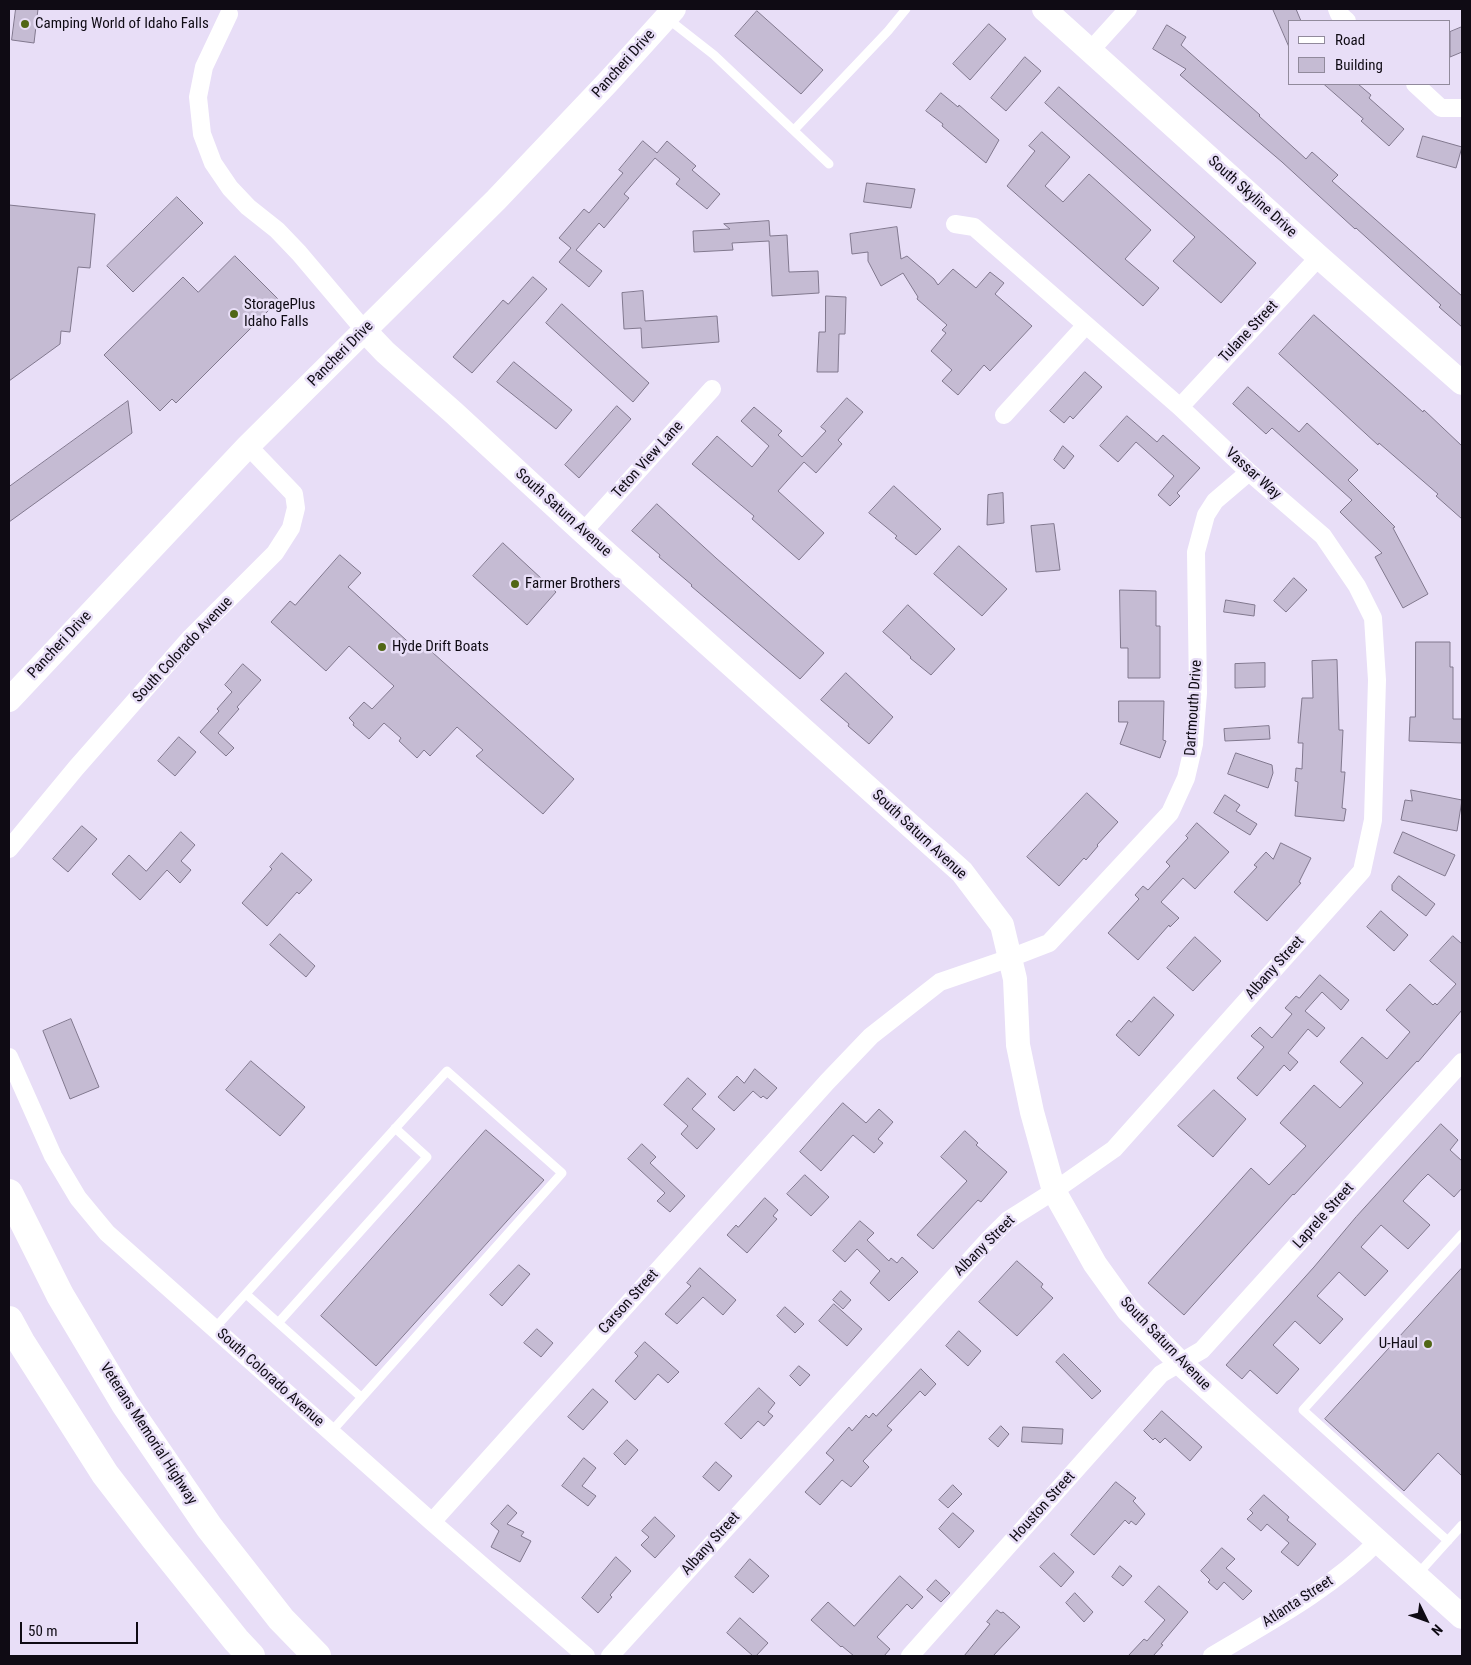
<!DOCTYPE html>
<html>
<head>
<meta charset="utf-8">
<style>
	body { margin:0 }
	#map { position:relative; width:1471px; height:1665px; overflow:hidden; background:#e8def7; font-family:"Roboto Condensed",sans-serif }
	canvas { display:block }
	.frame { position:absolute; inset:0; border:10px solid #0f0b14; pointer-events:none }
	.legend { position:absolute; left:1288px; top:20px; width:162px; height:65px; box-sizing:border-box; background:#e8def7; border:1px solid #918a9c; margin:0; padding:6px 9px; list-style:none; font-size:15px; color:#0f0b14 }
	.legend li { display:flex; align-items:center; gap:10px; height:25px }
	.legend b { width:25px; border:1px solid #918a9c }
	.north { position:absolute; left:1401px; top:1595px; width:50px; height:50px; -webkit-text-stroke:4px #e8def7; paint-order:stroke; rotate:132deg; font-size:14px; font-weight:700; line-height:20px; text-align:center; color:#0f0b14 }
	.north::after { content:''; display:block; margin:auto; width:18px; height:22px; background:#0f0b14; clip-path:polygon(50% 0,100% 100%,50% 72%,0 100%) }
	.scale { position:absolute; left:20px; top:1622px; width:118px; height:22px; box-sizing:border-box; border:2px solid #0f0b14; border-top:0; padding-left:6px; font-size:15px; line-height:18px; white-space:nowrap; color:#0f0b14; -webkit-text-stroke:4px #e8def7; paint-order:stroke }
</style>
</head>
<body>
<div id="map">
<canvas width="1471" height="1665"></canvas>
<div class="frame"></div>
<ul class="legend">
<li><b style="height:6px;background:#fff"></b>Road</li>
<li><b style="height:14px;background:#c5bbd3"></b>Building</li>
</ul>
<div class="north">N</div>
<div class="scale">50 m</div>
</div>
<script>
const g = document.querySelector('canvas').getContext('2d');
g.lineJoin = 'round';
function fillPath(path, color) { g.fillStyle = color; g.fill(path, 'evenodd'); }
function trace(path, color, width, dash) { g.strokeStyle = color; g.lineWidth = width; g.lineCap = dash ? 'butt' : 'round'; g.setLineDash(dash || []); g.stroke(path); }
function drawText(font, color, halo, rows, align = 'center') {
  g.font = font + ' "Roboto Condensed",sans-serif'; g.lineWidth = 5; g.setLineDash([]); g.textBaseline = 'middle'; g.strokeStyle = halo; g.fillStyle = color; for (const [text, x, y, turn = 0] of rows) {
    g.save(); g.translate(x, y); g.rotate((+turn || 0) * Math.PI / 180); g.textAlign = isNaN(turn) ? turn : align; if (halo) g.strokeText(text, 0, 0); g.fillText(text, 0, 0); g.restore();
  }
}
const building = new Path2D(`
	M16 9H38L34 43 12 40Z
	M1273 9H1296L1301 21H1290V49Z
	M757 11 823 70 801 94 735 36Z
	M989 24 1006 39 970 80 953 64Z
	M1167 25 1186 37 1181 45 1260 115 1259 116 1306 159 1312 152 1338 175 1332 181 1462 296V327L1439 307 1441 305 1356 228 1355 229 1282 162 1180 75 1186 69 1153 49Z
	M1462 27V52L1450 57V32Z
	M1025 57 1041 71 1006 111 991 98Z
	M1324 84H1358L1371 95 1369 98 1404 129 1389 146 1361 121 1363 119Z
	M1059 87 1256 263 1221 303 1173 261 1195 237 1045 103Z
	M941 93 958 107 959 105 999 140 986 163 942 126 943 124 926 111Z
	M1042 132 1070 157 1045 186 1063 202 1089 174 1151 230 1125 259 1159 288 1143 306 1007 186 1035 151 1029 146Z
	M1423 136 1462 147 1456 168 1417 157Z
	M643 141 657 153 667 141 696 166 692 170 720 194 707 209 676 184 680 179 655 158 624 194 629 198 604 228 599 223 576 250 602 271 589 287 559 262 571 248 559 238 584 209 589 213 623 173 619 170Z
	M867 183 915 189 911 208 864 202Z
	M177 197 203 223 133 292 107 266Z
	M9 205 95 214 90 268 78 267 70 332 61 331 60 344 9 381Z
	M769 221 770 236 787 235 789 272 818 271 819 293 772 296 769 241 732 243 733 250 694 252 693 231 730 229 724 224Z
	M897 227 901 259 907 256 934 279 938 285 953 269 976 288 990 272 1004 283 995 294 1032 326 990 371 984 365 958 395 942 381 952 370 931 351 946 333 942 330 947 325 917 299 918 297 903 273 881 286 868 261V252L852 254 850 234Z
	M235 256 279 300 176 403 172 399 160 411 104 355 183 277 198 292Z
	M533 277 547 289 472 373 453 357 503 300 508 304Z
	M643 291 645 321 717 316 719 342 642 348 641 328 624 329 622 293Z
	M826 296 846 297 845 334H839L838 372H817L819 332H825Z
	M562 304 649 383 633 402 546 323Z
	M1314 315 1423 412 1424 410 1462 446V519L1436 496 1438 494 1379 443 1378 445 1279 354Z
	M514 362 572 410 556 429 497 382Z
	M1085 372 1102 387 1073 419 1070 416 1064 423 1050 411Z
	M1248 387 1299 432 1307 423 1358 470 1348 480 1395 527 1393 528 1428 594 1403 608 1375 557 1382 553 1340 512 1352 500 1272 428 1266 434 1233 404Z
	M847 398 863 412 838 440 842 444 816 473 804 462 778 491 824 533 799 560 752 519 754 516 692 464 717 436 752 467 769 446 741 421 754 407 782 431 778 435 802 457 826 431 821 427Z
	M128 401 132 433 9 522V487Z
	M617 406 631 419 579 478 565 465Z
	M1127 416 1157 442 1163 435 1200 468 1177 493 1180 496 1170 506 1158 495 1174 476 1136 442 1118 462 1100 446Z
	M1063 446 1074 456 1064 469 1054 460Z
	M894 486 941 529 916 555 895 538 897 536 869 513Z
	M1003 493 1004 523 987 525 988 495Z
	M657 504 716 558 824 653 800 679 691 586 692 585 659 557 660 555 632 531Z
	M1054 524 1060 570 1036 572 1031 526Z
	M503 543 556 592 527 625 473 576Z
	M959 546 1007 589 982 616 934 574Z
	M340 555 361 573 348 587 417 650 423 644 574 779 543 814 476 756 483 750 457 727 430 756 424 750 417 758 399 741 401 738 384 723 369 739 353 725 354 723 349 718 364 702 372 709 394 686 349 646 326 671 271 622 290 601 295 605Z
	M1294 578 1307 590 1286 612 1274 601Z
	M1120 590 1156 591V626H1160V678H1128V648H1121Z
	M1226 600 1255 605 1254 616 1224 612Z
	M908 605 955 649 931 675 910 658 911 657 883 632Z
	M1416 642H1450V667H1453V719H1462V743L1409 741 1410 717H1415Z
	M1337 660 1339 730H1343L1341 772H1345L1342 808 1346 809 1344 821 1295 816 1298 782 1295 781 1296 768 1302 769 1303 743H1298L1302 698H1313L1312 661Z
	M1265 663V687L1235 688V664Z
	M243 664 261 680 237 707 239 709 218 733 234 748 226 756 200 732 219 711 217 709 232 692 225 685Z
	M846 673 893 717 869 744 848 726 849 724 821 700Z
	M1119 701H1164L1163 740 1166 741 1160 758 1120 744 1128 722H1119Z
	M1269 726 1270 739 1225 741 1224 729Z
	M179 737 196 752 175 776 158 761Z
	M1236 753 1272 765 1273 773 1268 788 1228 774Z
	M1411 790 1462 800 1457 831 1401 820 1405 800 1412 801Z
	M1087 793 1118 822 1097 845 1098 846 1086 860 1084 858 1059 886 1027 857Z
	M1225 795 1240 805 1236 811 1257 824 1250 835 1214 813Z
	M1197 823 1229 852 1195 889 1183 878 1161 902 1179 918 1170 927 1169 925 1138 960 1108 933 1139 899 1135 895 1143 886 1148 890 1170 866 1166 862 1188 838 1186 836Z
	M82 826 97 839 68 872 53 859Z
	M181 832 195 845 181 861 191 870 180 883 167 870 140 900 112 874 129 855 146 871Z
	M1403 832 1455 855 1445 876 1394 853Z
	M1281 843 1311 858 1299 882 1301 883 1267 921 1234 892 1257 867 1254 865 1266 852 1273 859Z
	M282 853 312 880 299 894 297 892 267 926 242 903 272 869 270 867Z
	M1399 876 1435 904 1426 916 1392 890V885Z
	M1381 911 1408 935 1394 951 1367 927Z
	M280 934 315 966 306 977 270 945Z
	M1453 936 1462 944V1010L1418 1062 1417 1061 1294 1195 1293 1194 1184 1315 1148 1283 1251 1168 1269 1185 1306 1146 1280 1123 1314 1085 1340 1108 1363 1083 1340 1062 1362 1037 1387 1059 1410 1032 1386 1010 1410 984 1433 1005 1435 1003 1437 1005 1456 984 1430 961Z
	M1195 937 1221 961 1193 991 1167 968Z
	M1320 975 1349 1000 1341 1010 1322 992 1305 1011 1325 1028 1317 1037 1308 1029 1288 1053 1298 1062 1290 1071 1284 1065 1257 1096 1237 1078 1264 1047 1251 1036 1260 1027 1272 1038 1292 1014 1285 1008 1296 996 1299 998Z
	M1154 997 1174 1015 1139 1056 1116 1035 1129 1020 1131 1022Z
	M71 1019 99 1087 70 1099 43 1031Z
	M251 1061 305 1107 280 1136 226 1090Z
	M755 1069 777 1088 767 1099 763 1096 761 1098 753 1091 734 1111 718 1097 737 1076 744 1083Z
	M688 1078 706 1094 692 1109 715 1129 697 1149 681 1134 688 1126 664 1105Z
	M1214 1090 1246 1119 1213 1157 1178 1126Z
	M843 1103 866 1123 879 1109 893 1122 878 1139 883 1143 874 1153 853 1135 821 1171 800 1152Z
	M1441 1124 1458 1140 1450 1150 1462 1161V1188L1454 1197 1428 1174 1420 1182 1403 1201 1430 1225 1408 1249 1381 1225 1361 1247 1388 1271 1365 1296 1339 1272 1330 1282 1317 1296 1343 1319 1320 1344 1295 1321 1273 1345 1299 1369 1277 1394 1250 1370 1242 1379 1226 1365 1314 1267 1356 1217Z
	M486 1130 544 1180 376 1366 321 1316Z
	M965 1131 978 1143 976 1145 1007 1172 981 1202 978 1200 933 1249 917 1235 967 1181 941 1157Z
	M642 1144 656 1157 650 1163 685 1196 670 1212 657 1201 665 1193 628 1159Z
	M805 1175 829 1197 811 1216 787 1194Z
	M765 1198 778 1210 773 1216 777 1219 747 1253 727 1235 736 1225 738 1227Z
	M860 1221 874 1233 867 1240 889 1261 891 1258 897 1263 902 1257 918 1272 889 1301 870 1283 880 1271 857 1249 845 1262 833 1251Z
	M1017 1261 1043 1284 1041 1287 1053 1298 1017 1336 979 1302Z
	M519 1265 530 1274 502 1306 490 1295Z
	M700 1268 736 1300 723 1315 703 1297 677 1324 665 1314 691 1286 687 1283Z
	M1462 1268V1476L1438 1453 1404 1491 1325 1419Z
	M841 1291 851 1300 843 1309 833 1300Z
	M834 1304 862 1329 847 1346 819 1321Z
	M785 1307 804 1324 795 1333 777 1316Z
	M537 1329 553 1343 541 1357 524 1343Z
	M959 1331 981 1351 968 1366 946 1346Z
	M645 1342 679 1372 668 1383 658 1374 635 1400 615 1381 638 1356 635 1353Z
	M1064 1354 1101 1391 1092 1399 1056 1362Z
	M799 1366 810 1375 800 1386 790 1376Z
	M921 1369 936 1384 925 1396 920 1391 887 1426 892 1430 863 1461 869 1467 851 1487 842 1480 820 1505 805 1492 834 1460 826 1453 849 1427 852 1431 866 1415 869 1418 873 1413 876 1416Z
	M759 1388 775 1403 768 1412 773 1416 764 1426 758 1421 741 1439 725 1424Z
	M593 1389 608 1402 583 1430 568 1417Z
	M1162 1411 1202 1447 1190 1461 1165 1438 1160 1443 1155 1438 1153 1440 1144 1431Z
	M1001 1426 1009 1434 998 1447 989 1439Z
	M1023 1427 1063 1429 1062 1444 1022 1442Z
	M627 1440 638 1450 625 1465 614 1454Z
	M584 1458 596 1468 582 1486 596 1496 588 1506 562 1486Z
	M716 1462 732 1476 719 1491 703 1477Z
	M1116 1482 1136 1498 1133 1501 1145 1514 1136 1525 1131 1521 1129 1524 1125 1520 1094 1555 1071 1535Z
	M953 1485 962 1494 948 1508 939 1500Z
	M1264 1495 1289 1517 1287 1520 1316 1544 1298 1566 1281 1552 1289 1543 1267 1524 1261 1531 1247 1519 1253 1513 1250 1510Z
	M508 1505 517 1513 507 1524 524 1532 521 1536 531 1541 520 1562 491 1547 499 1531 491 1524Z
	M953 1513 974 1531 959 1548 939 1529Z
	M655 1517 675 1536 655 1558 641 1545 649 1537 642 1531Z
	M1222 1548 1235 1559 1226 1568 1252 1591 1243 1600 1224 1582 1217 1590 1208 1582 1210 1580 1201 1571Z
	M1054 1553 1074 1572 1061 1587 1040 1567Z
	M616 1557 631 1571 610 1595 612 1597 598 1613 582 1598Z
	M750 1559 769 1576 753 1593 735 1577Z
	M1120 1566 1132 1576 1123 1586 1112 1577Z
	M900 1576 923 1597 912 1609 907 1604 877 1637 890 1649 884 1656H854L842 1646 841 1647 811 1620 828 1602 854 1626Z
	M936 1580 950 1593 941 1602 927 1590Z
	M1159 1586 1188 1612 1161 1644 1163 1645 1153 1656H1128L1144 1639 1147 1641 1165 1620 1145 1602Z
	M1075 1593 1093 1612 1084 1622 1066 1603Z
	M997 1610 1001 1613 1003 1612 1020 1627 993 1656H964L990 1624 987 1622Z
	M740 1618 768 1643 756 1656H753L727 1633Z`);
fillPath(building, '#c5bbd3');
trace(building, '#81788e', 1);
trace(new Path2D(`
	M668 19 714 55 829 164
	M794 130 888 31 906 9
	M246 1294 361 1397
	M279 1322 427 1157 395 1128
	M214 1329 447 1071 562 1173 331 1432
	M1448 1541 1303 1410 1462 1234
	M1417 1575 1462 1525`), '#fff', 9);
trace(new Path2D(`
	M1337 9 1339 14 1347 21
	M229 14 204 67 198 97 202 134 213 163 230 188 248 207 277 230 299 253 365 331
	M1090 51 1128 9
	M1415 84 1441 108H1462
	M1180 407 1319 257
	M1004 415 1086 325
	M583 532 712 389
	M9 849 76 768 191 637 275 553 291 528 296 508 294 494 248 446
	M9 1057 53 1156 78 1198 107 1233 432 1522 586 1656
	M432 1522 827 1082 871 1036 940 982 1010 958 1049 943 1170 813 1186 778 1194 744 1198 693 1196 552 1206 515 1215 501 1249 472
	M610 1656 989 1239 1008 1220 1054 1191 1114 1149 1362 871 1373 820 1377 680 1373 618 1357 586 1323 536 1249 472 1180 407 974 227 955 224
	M910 1656 1161 1374 1202 1350 1462 1062
	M1212 1656C1269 1622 1331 1589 1378 1541`), '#fff', 18);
trace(new Path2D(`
	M1044 9 1319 257 1462 383
	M365 331 385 352 454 413 583 532 962 872 1002 925 1015 979 1018 1045 1032 1112 1054 1191 1095 1264 1128 1310 1180 1363 1462 1617
	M9 700 248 446 496 200 608 82 674 9`), '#fff', 24);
trace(new Path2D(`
	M9 1193 60 1295 125 1404 209 1527 281 1619 317 1656
	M9 1320 21 1342 105 1474 155 1539 236 1640 251 1656`), '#fff', 28);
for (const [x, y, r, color] of [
	[25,24,5,"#516716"],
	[234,314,5,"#516716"],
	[515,584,5,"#516716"],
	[382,647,5,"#516716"],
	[1428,1344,5,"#516716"]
]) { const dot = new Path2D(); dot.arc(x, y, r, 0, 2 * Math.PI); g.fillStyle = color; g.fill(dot); trace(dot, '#e8def7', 2); }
drawText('15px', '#0f0b14', '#e8def7', [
	["Camping World of Idaho Falls",35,24],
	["StoragePlus",244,305],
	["Idaho Falls",244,322],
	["Farmer Brothers",525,584],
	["Hyde Drift Boats",392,647],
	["U-Haul",1418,1344,"right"]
], 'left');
drawText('15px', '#0f0b14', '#e8def7', [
	["Pancheri Drive",624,64,-48],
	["South Skyline Drive",1252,197,42],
	["Tulane Street",1249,332,-47],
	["Pancheri Drive",341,354,-45],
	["Teton View Lane",648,460,-48],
	["Vassar Way",1253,474,42],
	["South Saturn Avenue",563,513,42],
	["Pancheri Drive",60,645,-47],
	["South Colorado Avenue",183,650,-47],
	["Dartmouth Drive",1194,708,-86],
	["South Saturn Avenue",919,835,43],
	["Albany Street",1275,968,-48],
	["Laprele Street",1324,1216,-48],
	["Albany Street",985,1246,-45],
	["Carson Street",629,1302,-48],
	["South Saturn Avenue",1165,1344,46],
	["South Colorado Avenue",270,1378,42],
	["Veterans Memorial Highway",148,1434,57],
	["Houston Street",1043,1507,-48],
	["Albany Street",711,1544,-48],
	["Atlanta Street",1298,1602,-33]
]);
</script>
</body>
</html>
